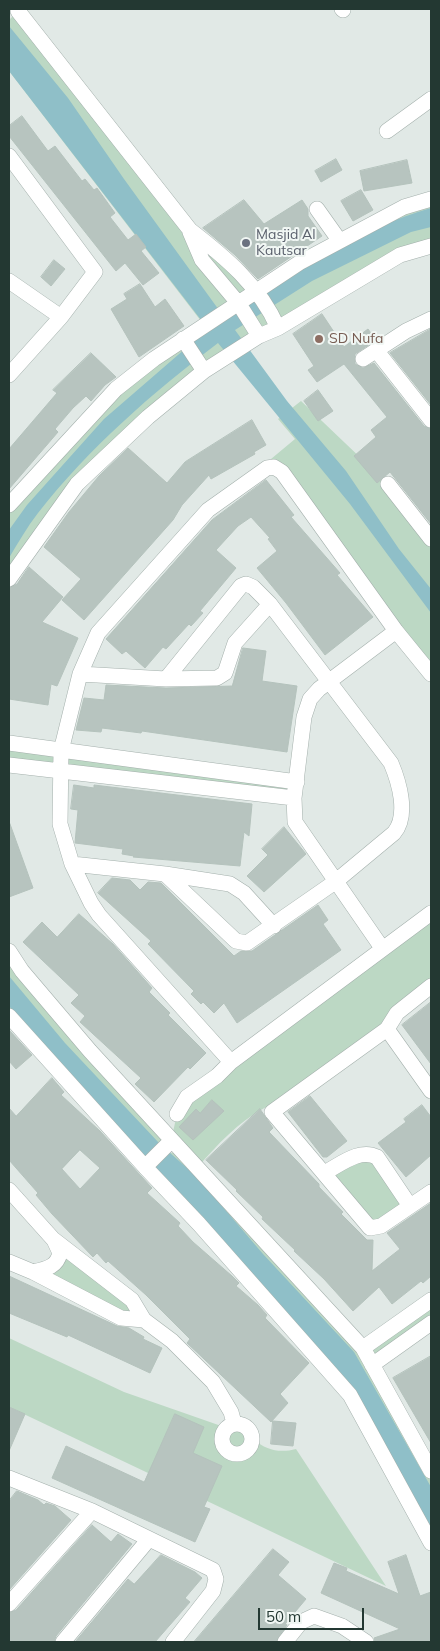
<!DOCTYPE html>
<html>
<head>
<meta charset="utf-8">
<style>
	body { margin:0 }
	#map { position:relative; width:440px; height:1651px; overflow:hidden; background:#e1e9e6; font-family:Mulish,sans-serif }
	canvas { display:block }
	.frame { position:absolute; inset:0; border:10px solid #233832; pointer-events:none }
	.scale { position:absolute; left:258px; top:1608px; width:106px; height:22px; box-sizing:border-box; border:2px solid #233832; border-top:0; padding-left:6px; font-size:15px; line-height:18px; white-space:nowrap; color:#233832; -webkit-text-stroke:4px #f1f7f4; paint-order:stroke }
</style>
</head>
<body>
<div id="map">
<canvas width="440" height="1651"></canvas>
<div class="frame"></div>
<div class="scale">50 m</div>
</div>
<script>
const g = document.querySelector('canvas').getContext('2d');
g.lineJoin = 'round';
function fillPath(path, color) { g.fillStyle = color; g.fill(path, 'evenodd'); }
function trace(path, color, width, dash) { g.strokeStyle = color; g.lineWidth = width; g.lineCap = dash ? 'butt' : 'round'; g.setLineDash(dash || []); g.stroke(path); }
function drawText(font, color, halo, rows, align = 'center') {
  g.font = font + ' Mulish,sans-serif'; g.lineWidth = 4; g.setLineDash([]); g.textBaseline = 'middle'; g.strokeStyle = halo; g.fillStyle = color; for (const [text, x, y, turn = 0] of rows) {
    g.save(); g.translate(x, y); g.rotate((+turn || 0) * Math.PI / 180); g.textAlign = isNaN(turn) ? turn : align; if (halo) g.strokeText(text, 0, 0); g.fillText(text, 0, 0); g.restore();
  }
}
fillPath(new Path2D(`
	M18 11 145 174 257 292 431 199V246L229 357 77 485 9 579V505L116 389 204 325 9 71V20Z
	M301 401 388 484 431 539V674L270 468 271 459 295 439 278 419Z
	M9 743 297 782 294 798 9 765Z
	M431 913V986L272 1112 266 1107C238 1122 218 1144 197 1168L363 1347 431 1300V1323L377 1361 431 1471V1543L368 1428 170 1153H182L171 1142 157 1154 9 1016V951L171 1141 177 1114Z
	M368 1153 410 1206 376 1228 324 1173Z
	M53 1239 144 1320 33 1272 59 1260Z
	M9 1338 124 1392 227 1428 241 1424C249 1428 249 1433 254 1439 266 1451 281 1453 296 1449L386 1586 9 1407Z`), '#bcd8c4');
fillPath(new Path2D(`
	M9 26 68 98 124 179 224 317C286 279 362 227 431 208V227L411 232 312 281 235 330 287 401 346 471 399 549 431 589V613L350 504 218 343C152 393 89 448 38 513 27 527 18 543 9 558V530L27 505 104 419 208 329 9 71Z
	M9 976 65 1043 159 1143 198 1178 263 1254 354 1352 431 1487V1538L353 1395 9 1006Z`), '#8fbfc8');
const building = new Path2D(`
	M22 116 48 151 55 146 82 181 85 179 94 190 97 188 115 213 110 217 128 240 136 234 146 247 141 251 159 273 143 285 125 263 116 271 9 136V126Z
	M336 159 342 170 321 182 315 171Z
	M407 160 412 183 364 191 360 171Z
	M361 190 373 210 353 221 341 201Z
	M244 200 264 224 302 200 308 209V216L322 236 258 279 235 255 203 228Z
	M54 260 65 269 51 286 41 277Z
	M140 284 155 307 165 299 184 326 139 357 111 309 127 299 124 294Z
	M322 314 344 347 368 329 376 340 355 354V364L363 368 374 363 424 426 431 429V524L390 472 377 483 354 456 376 437 371 430 387 417 361 385 344 364 317 382 308 370 314 366 293 334Z
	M431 329V405L390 353Z
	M91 353 116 377 105 385 91 401 86 396 73 408 55 429 58 432 9 489V449L57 393 53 390Z
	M318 390 333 411 318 421 304 401Z
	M252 420 266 445 254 452 255 454 211 479 209 475 182 505 173 520 84 620 62 600 81 579 44 547 69 512 99 476 128 448 167 483 185 462Z
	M266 480 294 515 291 517 340 573 337 575 373 617 325 655 286 603 257 568 277 551 268 539 270 538 251 517 238 526 216 550 236 568 200 611 203 613 191 626 189 624 166 649 163 647 145 668 126 651 122 654 106 639 212 520Z
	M29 567 63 597 42 622 78 638 57 686 51 684 48 705 9 699V588L17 584Z
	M243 648 266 651 262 681 297 686 287 752 142 731 141 733 102 728 101 732 76 730 84 698 104 700 106 685 166 688 232 686Z
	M74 785 94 788V785L252 804 249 836 244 832 240 866 133 857 134 856 122 854 123 849 75 843 78 810 71 809Z
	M10 824 33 888 9 897V825Z
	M284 827 306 854 264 892 247 876 268 855 262 849Z
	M112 878 130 880 140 890 148 882 161 883 234 956 241 951H252L318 905 328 920 323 924 341 950 237 1023 224 1003 214 1013 203 1002 201 1004 191 994 194 991 148 944 151 941 98 893Z
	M79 914 113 944 152 988 149 992 170 1013 168 1015 206 1053 190 1069 188 1067 154 1102 135 1084 141 1078 80 1022 85 1016 71 1003 79 995 23 942 42 922 57 937Z
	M431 1002V1064L402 1025Z
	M9 1030 32 1055 16 1069 9 1061Z
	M52 1078 64 1092 61 1095 100 1131 152 1188 147 1193 180 1223 178 1226 193 1242 232 1276 239 1283 236 1286 258 1305 267 1315 265 1318 309 1363 280 1394 288 1403 271 1422 187 1343 190 1339 146 1295 108 1261 106 1263 97 1253 93 1257 52 1214 36 1195 38 1193 9 1160V1108L16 1116ZM80 1150 100 1168 80 1189 62 1169Z
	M310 1096 347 1141 327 1157H323L288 1112Z
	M212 1100 224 1111 193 1140 179 1127 196 1109 200 1113Z
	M422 1105 431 1117V1155L406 1177 378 1143 406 1122 404 1119Z
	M260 1109 273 1128 269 1132 319 1184V1187L343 1212 341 1214 367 1240H373L372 1271 400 1249 387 1233 431 1203V1276L423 1283 421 1281 392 1304 379 1287 353 1311 324 1279 294 1251 295 1250 262 1219 263 1217 236 1191 237 1190 206 1160Z
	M9 1276 117 1326 129 1328 144 1337 143 1339 162 1348 150 1373 68 1335 67 1337 9 1313Z
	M431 1356V1443L393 1378Z
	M9 1407 25 1414 9 1451Z
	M175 1414 204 1427 193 1453 222 1466 204 1507 210 1509 195 1542 52 1478 66 1446 144 1482Z
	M273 1421 296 1423 293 1446 271 1444Z
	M17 1491 38 1500 44 1505 46 1503 55 1506 71 1520 9 1590V1501Z
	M92 1525 111 1542 118 1534 132 1544 56 1636 54 1642H9V1613L16 1610Z
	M273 1549 289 1562 278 1575 306 1599 285 1624 287 1625 276 1642H194Z
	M161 1555 195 1572 202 1578 185 1598 190 1602 155 1642H75L128 1579 134 1584Z
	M406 1555 420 1596 431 1592V1642H375L374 1638 400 1629 321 1593 334 1563 347 1568 346 1571 399 1594 388 1562Z`);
fillPath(building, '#b7c4bf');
trace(building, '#b4c2bc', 1);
const minor = new Path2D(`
	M342 9 343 10
	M18 11 190 230C225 257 260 286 278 328
	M387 131 431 99
	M9 156 95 272 61 317 9 375
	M317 209 339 240
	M190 232 202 260 239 304 259 336
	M9 281 61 317
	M183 339 204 371
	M376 350 431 420
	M363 359 406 331 431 319
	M388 484 431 539
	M9 505 116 389 154 359 299 263 404 207 431 199
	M9 579 77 484 148 417 204 371 259 336 278 328 400 255 431 246
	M80 674 166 679 217 678 225 673 235 643 270 604
	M9 743 297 782
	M9 765 294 798
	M72 864 165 874 230 884 244 893 274 926
	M165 874 236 941 247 943 335 882 394 833C409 815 399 782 391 763L270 604 253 587 246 584 241 586 166 679
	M382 948 295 822 294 798 304 717 310 699 319 689 396 631
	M9 951 22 971 90 1051 363 1348 431 1471
	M431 986 397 1013 387 1029 272 1112 370 1228 381 1226 431 1192
	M9 1016 145 1167 199 1224 350 1395 431 1543
	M387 1029 431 1091
	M231 1062 99 915 91 903 72 864 60 824 61 751 80 674 98 633 208 510 267 468 274 467 282 472 396 631 431 674
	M177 1114 187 1097 217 1076 231 1062 431 913
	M145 1167 171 1141
	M324 1173C340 1165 359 1148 377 1157L410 1206
	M9 1190 53 1239 132 1300 144 1320 172 1341 213 1382 231 1412 234 1423
	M9 1262 33 1272 121 1318 144 1320
	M33 1272C46 1269 57 1267 60 1253L54 1240
	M363 1348 431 1300
	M372 1365 431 1323
	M222 1439a15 15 0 1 1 30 0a15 15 0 1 1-30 0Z
	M9 1478 92 1511 213 1570 216 1579 213 1591 173 1642
	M9 1604 92 1511
	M63 1642 149 1539
	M285 1642 301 1622 314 1616 342 1626 366 1642`);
trace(minor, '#a4b0ac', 16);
trace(minor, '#fff', 15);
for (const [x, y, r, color] of [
	[246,243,5,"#6b7280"],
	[319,339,5,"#8d6e63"]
]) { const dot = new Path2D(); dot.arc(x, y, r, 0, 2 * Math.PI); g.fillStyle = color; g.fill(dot); trace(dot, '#f1f7f4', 2); }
drawText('14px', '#5b616d', '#f1f7f4', [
	["Masjid Al",256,235],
	["Kautsar",256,251]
], 'left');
drawText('14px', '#785e54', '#f1f7f4', [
	["SD Nufa",329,339]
], 'left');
</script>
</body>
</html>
